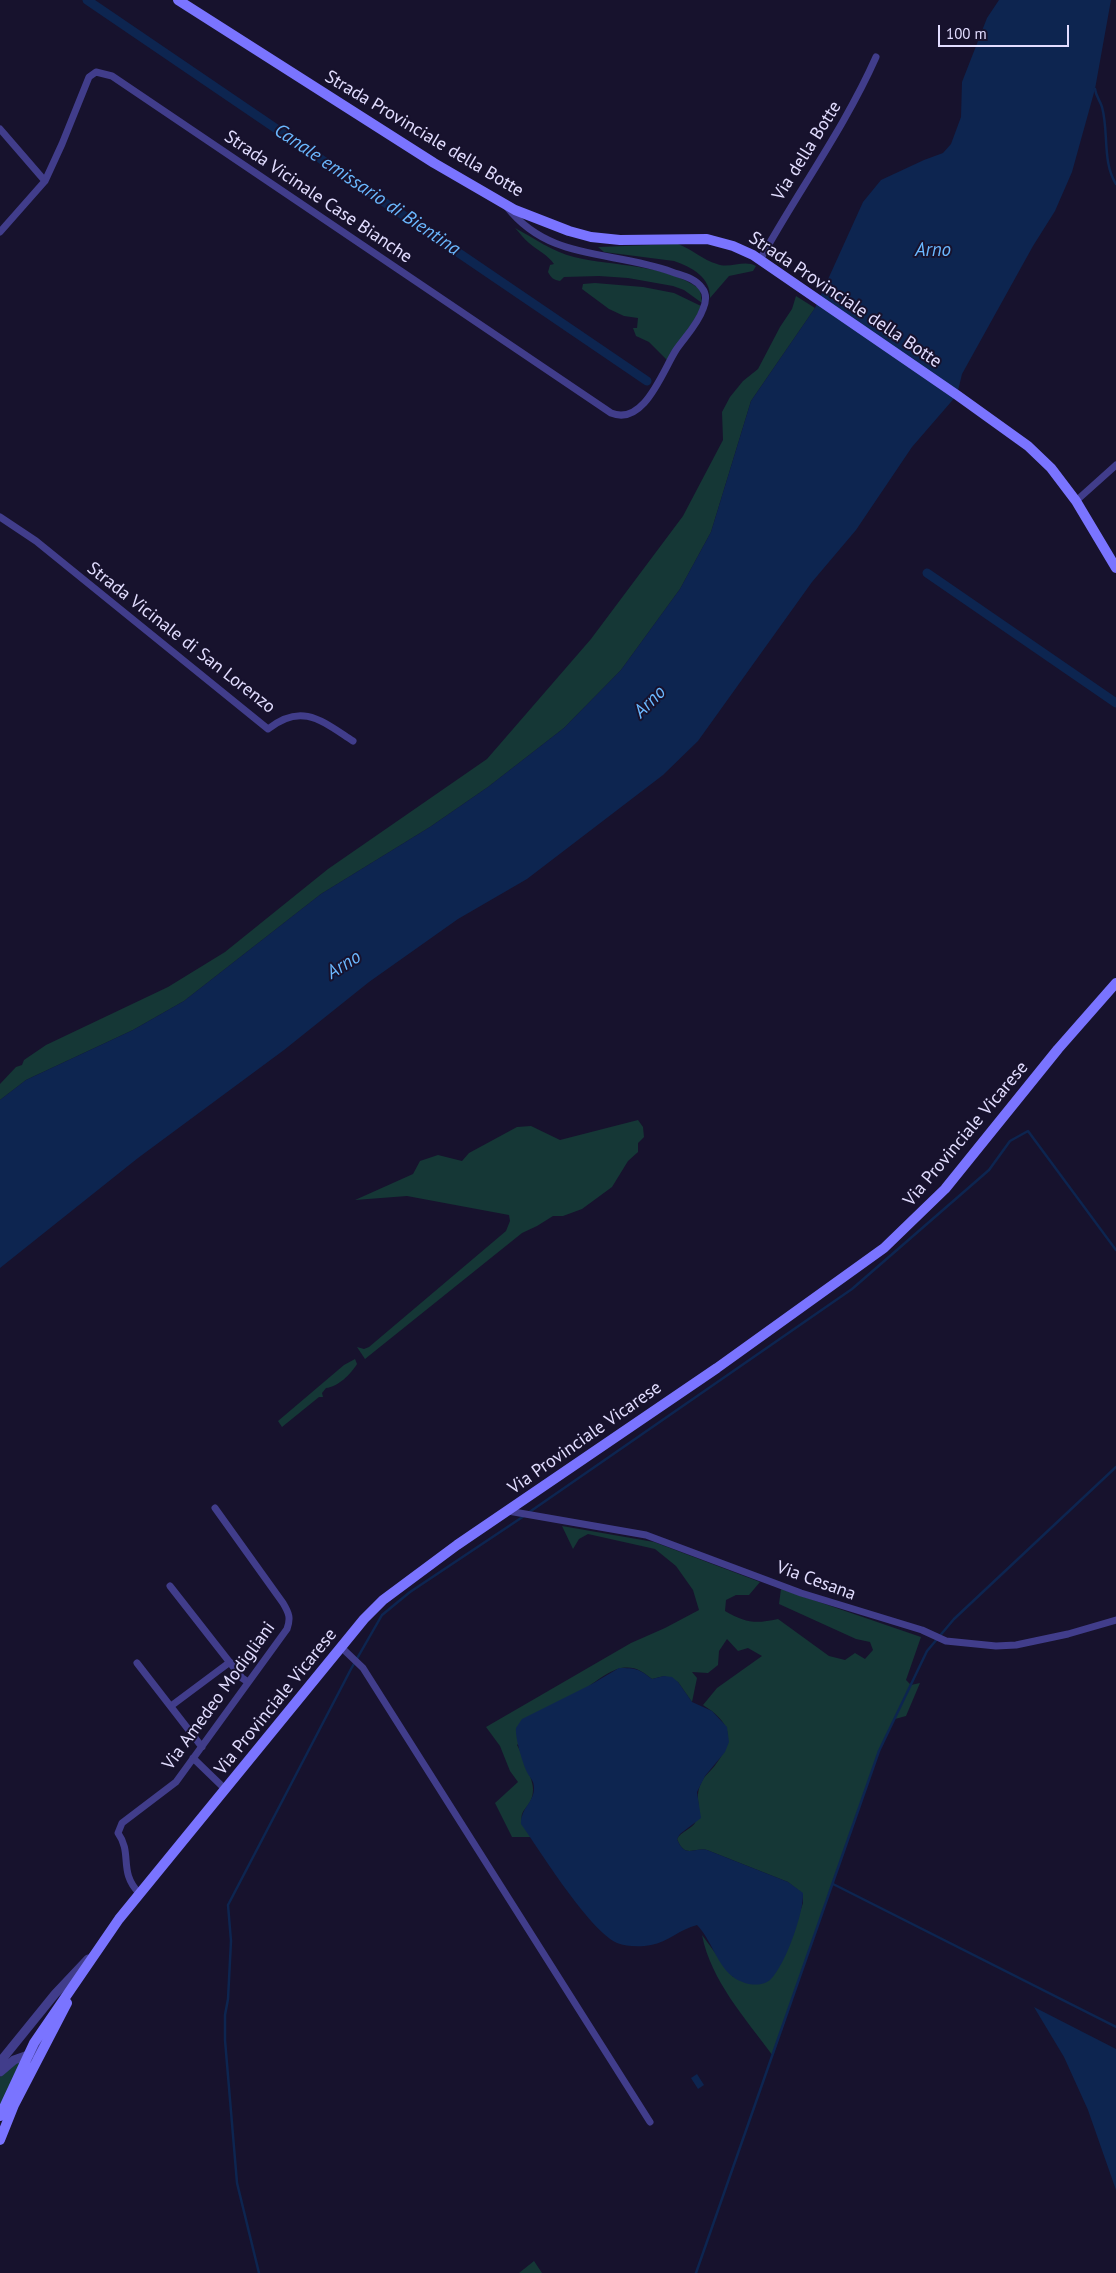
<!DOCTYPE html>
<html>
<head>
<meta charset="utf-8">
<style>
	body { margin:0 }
	#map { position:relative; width:1116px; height:2273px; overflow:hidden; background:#17122d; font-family:"PT Sans",sans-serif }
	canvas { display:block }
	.scale { position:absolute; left:938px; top:25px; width:131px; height:22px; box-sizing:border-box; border:2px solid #e2ddff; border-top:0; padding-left:6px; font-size:15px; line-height:18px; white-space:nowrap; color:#e2ddff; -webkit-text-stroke:4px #17122d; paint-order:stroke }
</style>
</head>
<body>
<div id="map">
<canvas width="1116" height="2273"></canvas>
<div class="scale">100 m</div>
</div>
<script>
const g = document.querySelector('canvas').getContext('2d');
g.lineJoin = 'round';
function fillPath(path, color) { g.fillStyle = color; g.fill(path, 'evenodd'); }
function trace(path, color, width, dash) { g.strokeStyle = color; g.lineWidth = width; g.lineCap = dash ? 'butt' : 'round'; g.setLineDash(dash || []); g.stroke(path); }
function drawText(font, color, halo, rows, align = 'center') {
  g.font = font + ' "PT Sans",sans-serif'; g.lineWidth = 4; g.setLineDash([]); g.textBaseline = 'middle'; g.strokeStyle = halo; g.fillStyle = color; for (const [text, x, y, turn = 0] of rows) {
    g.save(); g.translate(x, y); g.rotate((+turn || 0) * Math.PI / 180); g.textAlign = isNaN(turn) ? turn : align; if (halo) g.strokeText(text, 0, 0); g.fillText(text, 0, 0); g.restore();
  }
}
fillPath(new Path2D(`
	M515 228C534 238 553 252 574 257 615 267 663 263 700 289L702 303 684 290 673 286 628 278 599 276 564 277 560 281C554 280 551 278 548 272L550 265 554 264C547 254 538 251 529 243 524 239 520 233 515 228Z
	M678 244C692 249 703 260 717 264 730 269 744 259 756 266L753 271 729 276 710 298C711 278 692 267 674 261L604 252 598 247Z
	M595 283 643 287 674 293 701 306 698 314 667 360 649 342 636 336 633 328H637L638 318 624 316 609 309 582 289 583 284Z
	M796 296 815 308 751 401 711 532 680 589 621 670 564 728 488 787 430 827 321 894 184 1001 133 1030 26 1080 0 1100V1084L16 1067 22 1065 24 1060 46 1045 168 987 225 952 328 869 487 759 591 639 683 516 723 440 722 412 730 397 743 381 758 369 780 327 792 309Z
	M638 1120 643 1127 644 1137 638 1143V1152L628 1161 612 1187 582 1209 563 1216H553L537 1226 522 1233 365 1359 357 1347 364 1349 369 1347 506 1231 510 1221 509 1215 407 1196 355 1200 413 1174 420 1161 438 1155 462 1161 469 1153 517 1127 531 1126 560 1140Z
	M355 1359 357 1364C351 1374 338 1387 326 1388L322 1393 323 1397H319L282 1427 278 1421 344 1365Z
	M562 1526 654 1542 760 1582 749 1595H736L726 1600 725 1611C746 1623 755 1624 778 1619L829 1656 845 1660 855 1653 865 1659 873 1650 870 1642 856 1639 779 1604 781 1589 921 1637 906 1680 911 1685 920 1683 906 1716 895 1719 879 1751 773 2056C746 2019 711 1981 702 1935L733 1977 785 1955 803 1903V1894L788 1882 707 1850C693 1847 685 1859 677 1839 681 1831 693 1829 696 1821 703 1804 693 1799 702 1781 706 1774 712 1770 716 1764 736 1738 730 1722 703 1705L717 1688 762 1656 748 1648 738 1651 727 1639 719 1651 718 1665 708 1673 692 1672 697 1678 692 1702 678 1682 664 1676 652 1679C641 1671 636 1666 621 1668 601 1671 536 1729 517 1745 521 1752 534 1782 533 1789 533 1814 509 1806 531 1837H512L495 1803 518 1782 510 1771 500 1746 486 1727 631 1643 665 1628 699 1610 693 1590 676 1566 655 1549 588 1534 579 1539 573 1549Z
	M16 2063H20L0 2107V2077Z
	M534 2261 542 2273H519Z`), '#153736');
fillPath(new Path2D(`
	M999 0H1111L1095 89 1072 172 1055 211 1033 246 962 374 957 395 912 447 856 530 812 582 698 741 663 775 527 879 458 919 369 982 284 1050 138 1158 0 1268V1100L26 1080 133 1030 184 1001 321 894 430 827 488 787 564 728 621 670 680 589 711 532 751 401 815 308 863 202 881 180 924 160 943 153 951 144 961 117 962 82 987 18Z
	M619 1668C636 1668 639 1669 652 1679L664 1676 672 1677 678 1682 692 1702 712 1711 727 1727 729 1742 725 1752 705 1776 697 1792 701 1818 680 1834 677 1839C685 1859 693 1847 707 1850L788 1882 803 1893C804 1913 785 1965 771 1979 761 1989 741 1984 732 1976 716 1963 711 1939 697 1925 680 1929 668 1942 651 1945 641 1947 627 1947 617 1943 588 1929 541 1852 521 1824 521 1807 534 1803 534 1788 534 1781 531 1779 528 1774 523 1765 515 1738 516 1728L522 1719 592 1684Z
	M1034 2007 1116 2049V2190L1088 2110 1064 2057Z
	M697 2074 704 2085 698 2089 691 2078Z`), '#0d2550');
trace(new Path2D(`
	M1095 89C1096 97 1100 100 1102 107 1109 132 1102 162 1116 184
	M528 1513 852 1289 989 1170 1010 1141 1028 1131 1116 1250
	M833 1884 1116 2027
	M259 2273 237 2183 225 2040V2015L228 1999 231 1941 228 1905 351 1669 382 1615 410 1592 524 1516
	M696 2273 879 1751 927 1651 954 1619 1116 1467`), '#0d2550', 2.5);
trace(new Path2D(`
	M87 0 647 381
	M927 573 1116 703`), '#0d2550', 9);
trace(new Path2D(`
	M0 129 45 181
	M0 232 45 181 62 144 89 77 96 72 112 76 611 413C644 427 663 370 676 350 685 337 698 324 703 309 706 302 707 294 702 288 695 278 683 276 672 272 613 250 550 262 507 207
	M760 260C798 191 844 129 876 57
	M1076 501 1116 465
	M0 517 36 541 268 729C302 702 322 721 353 741
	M508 1511 646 1535 801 1593 922 1630 946 1641 996 1646 1016 1645 1068 1634 1116 1620
	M170 1586 242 1678 248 1682
	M342 1648 363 1668 650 2122
	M137 1663 202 1747
	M171 1706 230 1662
	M193 1758 225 1789
	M139 1893C118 1871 133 1854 118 1833L122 1823 176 1782 287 1629C291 1618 289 1613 283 1603L215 1508`), '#413d8b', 7);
trace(new Path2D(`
	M0 2062 55 1994 88 1959
	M0 2072 14 2060 31 2054 47 2037`), '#413d8b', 9);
trace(new Path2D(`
	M178 0 434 163 515 210 569 231 591 237 620 240 707 239 733 246 753 255 957 395 1028 446 1051 468 1076 501 1116 568
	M0 2116 34 2043 119 1919 364 1619 383 1600 457 1545 717 1368 884 1248 945 1189 1058 1049 1116 983
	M0 2140 14 2105 67 2003`), '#7a74ff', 10);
drawText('18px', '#e2ddff', '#17122d', [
	["Strada Provinciale della Botte",424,134,31],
	["Via della Botte",807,151,-58],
	["Strada Vicinale Case Bianche",318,197,34],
	["Strada Provinciale della Botte",845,300,34],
	["Strada Vicinale di San Lorenzo",181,638,38],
	["Via Provinciale Vicarese",966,1134,-50],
	["Via Provinciale Vicarese",585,1438,-35],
	["Via Cesana",816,1581,20],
	["Via Amedeo Modigliani",219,1696,-54],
	["Via Provinciale Vicarese",276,1702,-51]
]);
drawText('italic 19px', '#6bb8ff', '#17122d', [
	["Canale emissario di Bientina",367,190,34],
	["Arno",933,251],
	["Arno",650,702,-45],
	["Arno",344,965,-32]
]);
</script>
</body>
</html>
